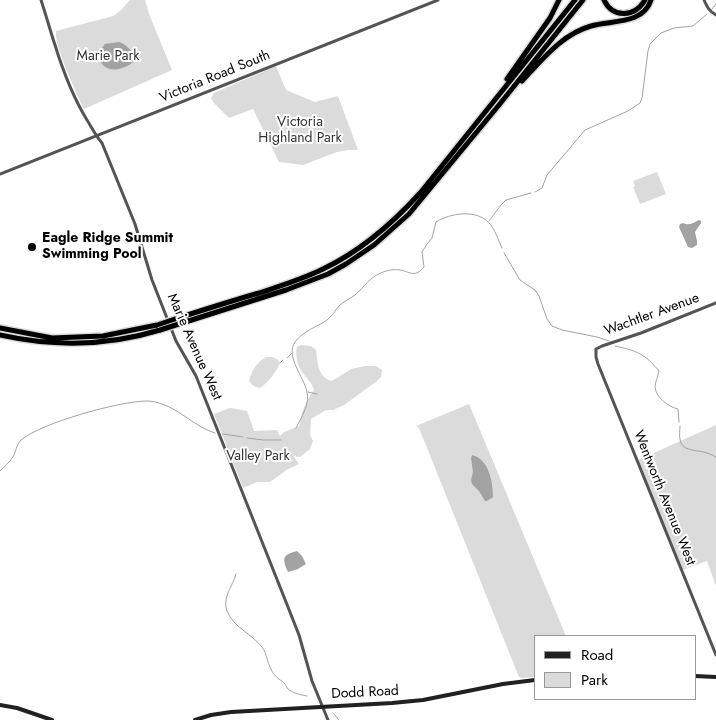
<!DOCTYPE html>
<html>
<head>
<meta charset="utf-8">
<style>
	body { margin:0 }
	#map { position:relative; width:716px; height:720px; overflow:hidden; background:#fff; font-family:Jost,sans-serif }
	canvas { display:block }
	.legend { position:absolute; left:534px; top:635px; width:162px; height:65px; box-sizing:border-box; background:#fff; border:1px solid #999; margin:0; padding:6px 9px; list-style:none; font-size:15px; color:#000 }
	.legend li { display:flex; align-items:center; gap:10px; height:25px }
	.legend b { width:25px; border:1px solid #999 }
</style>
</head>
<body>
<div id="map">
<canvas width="716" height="720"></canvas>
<ul class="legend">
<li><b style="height:6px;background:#212121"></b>Road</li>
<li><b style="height:14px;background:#dbdbdb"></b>Park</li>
</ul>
</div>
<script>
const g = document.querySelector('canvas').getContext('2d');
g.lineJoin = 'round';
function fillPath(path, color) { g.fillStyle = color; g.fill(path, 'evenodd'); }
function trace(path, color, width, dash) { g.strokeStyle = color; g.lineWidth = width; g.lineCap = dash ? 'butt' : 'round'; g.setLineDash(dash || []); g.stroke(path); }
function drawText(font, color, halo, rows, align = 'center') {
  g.font = font + ' Jost,sans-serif'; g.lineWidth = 4; g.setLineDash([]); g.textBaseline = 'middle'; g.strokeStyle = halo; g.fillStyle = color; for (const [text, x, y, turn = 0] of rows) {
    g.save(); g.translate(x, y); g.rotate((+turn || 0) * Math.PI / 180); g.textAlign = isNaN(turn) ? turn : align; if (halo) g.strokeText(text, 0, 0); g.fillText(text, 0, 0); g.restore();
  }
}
fillPath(new Path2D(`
	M130 0H145L149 14 172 70 84 109C77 95 54 45 56 31L113 16 120 11Z
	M276 66 286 90 315 102 338 96 358 150H348L337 152 303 165 279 162 253 109 229 118 214 103 211 98 214 93Z
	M657 172 666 194 640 204 633 187 635 186 633 181Z
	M301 345 311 346 316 350C318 362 317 376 331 381L337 378 351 369 365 366H376L382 370 381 377 377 381 344 405 333 410H326L311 419 310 435 313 441 310 449 300 457H297L293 455 299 464 288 469 270 482H257L243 488 214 414 230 408 247 411 254 431 277 430 280 436 284 432 299 426C301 414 306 400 314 390 311 380 305 378 301 370 297 364 295 353 297 347Z
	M266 357C272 357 277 357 280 363 276 372 268 383 260 388 255 387 252 385 249 381 252 370 256 363 266 357Z
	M469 404 566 636H535V677L523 678 519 677 419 428 416 426Z
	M716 425V586L707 561 683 570 638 460Z`), '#dbdbdb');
fillPath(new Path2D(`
	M119 42C125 44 128 47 132 52 134 54 135 56 134 59 134 62 131 64 129 65 115 73 100 71 98 53L105 44Z
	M699 220 701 221V223L695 232 697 241V245L692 248 688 247 679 227 680 224 683 223C689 226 693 223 699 220Z
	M472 455C489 459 493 482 493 497L487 501H485L479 491 472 484 471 480 473 472 471 458Z
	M297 551 302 556 306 564 298 569 288 572C282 558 282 555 297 551Z`), '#a2a2a2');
trace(new Path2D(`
	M712 9 716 4
	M207 84 210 85
	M535 192 542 188 547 175 585 130 628 111 640 103 642 98 648 51 650 44 661 33 674 28 693 26 707 14
	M489 221 501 205 506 200 531 193
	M504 253 520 280 535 290 539 296 547 319 552 326 562 330 597 337 609 341
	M615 346C637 351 644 353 659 371 658 376 655 383 655 387 656 398 669 407 678 409L679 422
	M287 358 292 353
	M280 363 283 360
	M308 392 317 394
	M680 426C680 430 679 435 680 439 681 451 695 450 704 452 708 453 712 455 716 457
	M296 428C301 418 310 404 307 392 304 377 285 356 295 342 303 331 317 327 327 320 332 316 335 311 339 306 344 301 350 299 355 295 364 287 370 277 381 273 387 270 394 269 400 270 411 272 415 278 424 267L422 252 427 244 432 238 436 222C450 213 477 209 489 223 495 229 498 240 502 248
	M223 434 243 437
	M247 438 263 440H281
	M0 471C4 467 9 463 13 457 16 452 16 445 21 440 41 423 120 401 147 401 152 401 157 402 162 404 182 411 195 427 215 433
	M236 574C233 586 222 597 227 611 233 627 252 634 262 647 267 654 267 662 271 669 273 675 279 679 284 683 286 685 287 688 288 689 292 693 301 695 307 696
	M333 713 339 720`), '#a2a2a2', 1);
const motorway = new Path2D(`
	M604 0C613 19 635 17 645 0
	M507 79 550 18 559 0
	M522 81C542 60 562 34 591 26 611 20 643 25 651 0
	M175 319C203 310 231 301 259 293 280 286 303 279 323 269 361 251 393 223 421 192L575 0
	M179 324 286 290 328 274 346 264 374 245 409 214 499 105 583 0
	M0 328 52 338 103 336 157 325
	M0 335C54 347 108 346 160 330`);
trace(motorway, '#dbdbdb', 8);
trace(new Path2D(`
	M41 0C46 15 50 30 55 45 63 71 73 97 87 120 92 128 96 136 102 143L135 224 152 280 176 341 196 376 286 602 299 635 312 681 328 720
	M704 0C707 7 709 11 716 15
	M0 174 438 0
	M716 303 641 333 602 346 596 349V357L598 364 716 655`), '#545454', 3);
trace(new Path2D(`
	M695 676 716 677
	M0 705 17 708 52 720
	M195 720 211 715 231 712 392 703 423 700 503 684 535 680`), '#212121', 4);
trace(motorway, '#000', 5);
const motorwayBridge = new Path2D(`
	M157 325 175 319
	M160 330 179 324`);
trace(motorwayBridge, '#dbdbdb', 8, []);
trace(motorwayBridge, '#000', 5);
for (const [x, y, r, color] of [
	[32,247,5,"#000"]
]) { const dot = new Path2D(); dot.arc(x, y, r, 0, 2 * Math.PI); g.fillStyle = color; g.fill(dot); trace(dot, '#fff', 2); }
drawText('14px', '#323232', '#fff', [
	["Marie Park",108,57],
	["Victoria",300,123],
	["Highland Park",300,139],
	["Valley Park",258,457]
]);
drawText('14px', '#000', '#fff', [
	["Victoria Road South",215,77,-22],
	["Wachtler Avenue",652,315,-20],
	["Marie Avenue West",194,347,66],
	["Wentworth Avenue West",664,498,68],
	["Dodd Road",365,693,-3]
]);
drawText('bold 14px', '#000', '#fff', [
	["Eagle Ridge Summit",42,239],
	["Swimming Pool",42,255]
], 'left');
</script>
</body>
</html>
